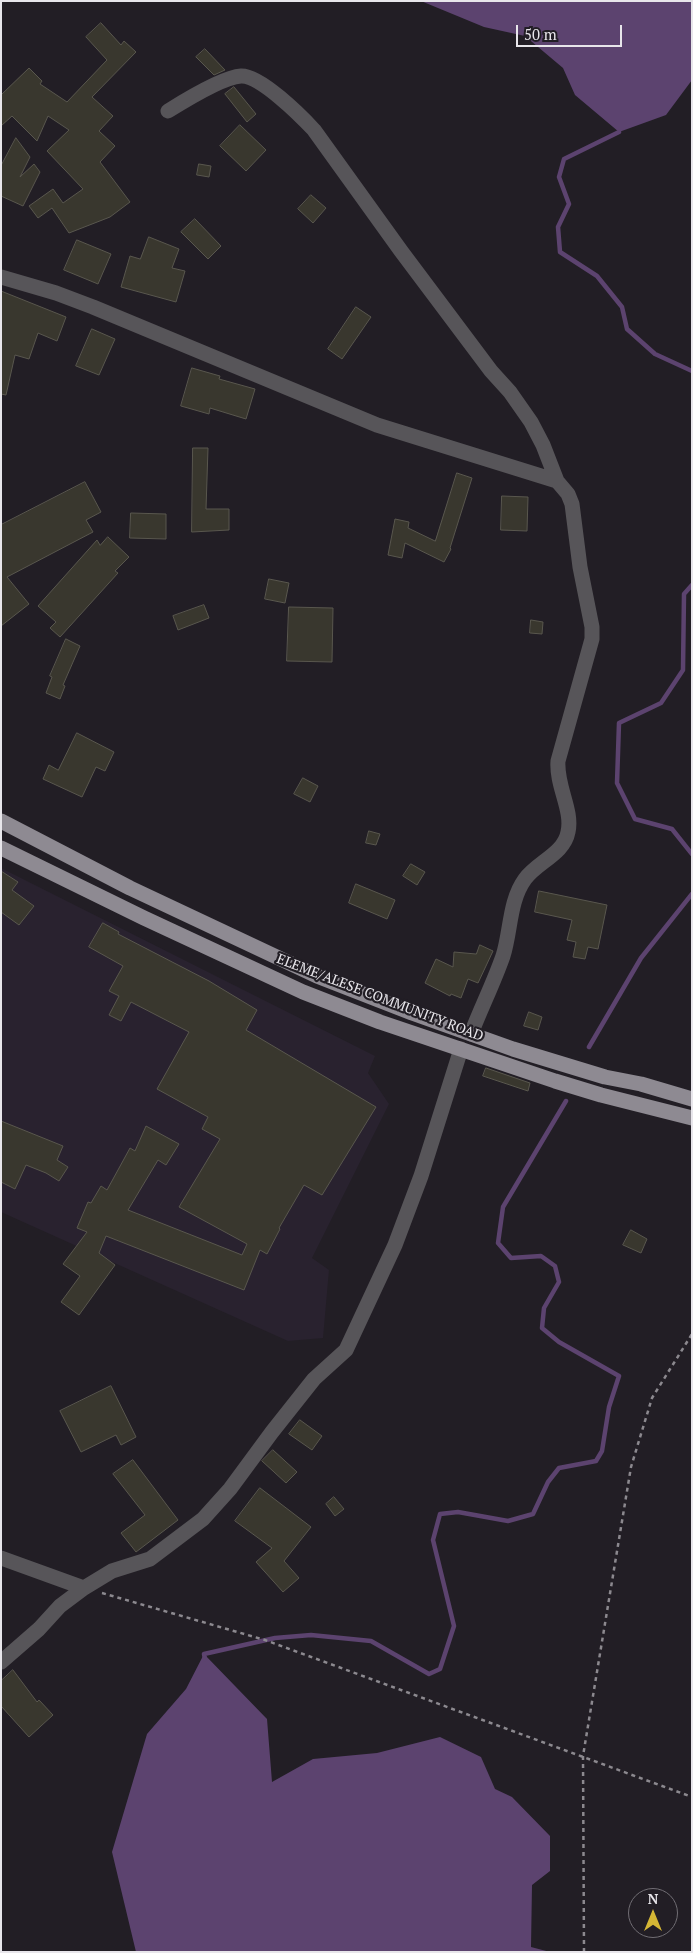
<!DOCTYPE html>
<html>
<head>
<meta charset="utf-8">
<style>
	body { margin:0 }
	#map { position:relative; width:693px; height:1953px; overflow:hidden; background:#221e25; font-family:"PT Serif",serif }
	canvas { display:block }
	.frame { position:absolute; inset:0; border:2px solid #e8e6eb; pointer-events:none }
	.north { position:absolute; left:628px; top:1888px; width:50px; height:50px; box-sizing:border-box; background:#221e25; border:1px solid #716e74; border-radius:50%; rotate:0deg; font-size:14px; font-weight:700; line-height:20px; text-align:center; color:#e8e6eb }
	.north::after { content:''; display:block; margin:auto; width:18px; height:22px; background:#d4b635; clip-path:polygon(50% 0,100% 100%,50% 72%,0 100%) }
	.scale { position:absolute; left:516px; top:25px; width:106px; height:22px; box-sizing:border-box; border:2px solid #e8e6eb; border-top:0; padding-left:6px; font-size:15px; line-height:18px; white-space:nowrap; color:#e8e6eb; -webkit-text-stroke:4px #221e25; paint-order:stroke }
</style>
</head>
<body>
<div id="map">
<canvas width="693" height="1953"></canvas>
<div class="frame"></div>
<div class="north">N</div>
<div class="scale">50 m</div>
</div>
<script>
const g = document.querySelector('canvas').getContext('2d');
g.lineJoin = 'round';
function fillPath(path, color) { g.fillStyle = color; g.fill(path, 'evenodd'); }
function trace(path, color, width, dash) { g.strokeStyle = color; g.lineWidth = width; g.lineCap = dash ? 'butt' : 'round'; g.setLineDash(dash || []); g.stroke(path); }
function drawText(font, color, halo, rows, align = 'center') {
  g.font = font + ' "PT Serif",serif'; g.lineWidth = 4.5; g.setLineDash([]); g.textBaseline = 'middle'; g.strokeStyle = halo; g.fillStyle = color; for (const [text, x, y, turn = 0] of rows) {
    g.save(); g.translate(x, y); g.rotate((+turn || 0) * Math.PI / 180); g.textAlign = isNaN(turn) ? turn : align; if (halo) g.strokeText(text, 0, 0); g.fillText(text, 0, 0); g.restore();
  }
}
fillPath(new Path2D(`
	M1 868 375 1056 368 1073 389 1104 312 1258 329 1270 323 1338 288 1341 1 1212Z`), '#29222f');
fillPath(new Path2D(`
	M421 1H692V80L666 115 619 132 575 95 563 68 525 36 484 27Z
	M204 1654 267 1719 272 1782 313 1759 377 1753 440 1737 481 1757 495 1789 512 1797 550 1836V1871L532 1885 531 1947 550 1952H136L112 1852 147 1734 186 1689Z`), '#5c436f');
trace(new Path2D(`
	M619 132 564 159 559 177 569 204 558 227 560 252 597 276 622 307 627 329 655 354 692 371
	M692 585 684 594 683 670 661 703 619 723 617 783 635 819 672 829 692 854
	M589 1047 641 958 692 894
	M205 1659 204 1654 275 1638 311 1635 371 1641 429 1674 440 1669 454 1626 433 1540 440 1514 458 1512 508 1521 533 1514 548 1482 559 1468 596 1461 602 1451 609 1407 619 1376 559 1342 542 1328 544 1308 559 1282 555 1266 541 1256 511 1258 498 1243 503 1207 566 1101`), '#5c436f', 4.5);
const building = new Path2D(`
	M101 23 121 45 124 41 136 52 92 97 113 116 99 131 115 146 100 162 130 202 110 217 69 233 52 208 38 218 29 206 53 189 63 203 83 189 47 151 69 130 48 116 37 141 12 116 1 126V95L29 68 42 81 40 84 67 102 107 60 86 37Z
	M205 49 225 70 214 75 196 57Z
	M234 87 256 114 247 122 225 94Z
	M240 125 266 150 246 171 220 146Z
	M16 138 30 157 20 177 34 164 40 172 23 206 1 196V166Z
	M199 164 211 166 209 177 197 175Z
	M311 195 326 208 313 223 298 209Z
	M195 219 221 246 208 259 181 232Z
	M149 237 179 249 172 268 185 271 176 302 121 287 130 256 140 259Z
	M77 240 111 254 98 284 64 270Z
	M1 291 66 317 57 341 38 333 29 359 15 355 6 395 1 394Z
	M356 307 371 317 342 359 328 349Z
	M92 329 115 339 99 375 76 366Z
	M192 368 220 376 219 379 255 389 246 419 210 408 209 414 181 406Z
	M193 448H208L206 509H229V530L192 532Z
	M457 473 472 478 450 548 451 549 444 562 405 543 402 558 388 555 395 519 409 522 408 528 435 541Z
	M85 482 101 512 86 520 93 532 7 577 29 604 1 626V525Z
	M502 496 528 497 527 531 501 530Z
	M131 513 166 514V539L130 538Z
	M108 537 129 557 115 571 118 573 60 637 50 628 56 622 38 606 97 540 100 545Z
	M269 579 289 583 285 603 265 599Z
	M204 605 209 618 178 630 173 616Z
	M289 607 333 608 332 662 287 661Z
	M531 620 543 622 542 634 530 633Z
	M66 639 80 646 63 685 65 686 60 699 46 693 52 677 50 676Z
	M77 733 114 752 105 771 96 767 82 797 43 779 49 765 58 770Z
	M303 778 318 786 310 802 294 794Z
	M369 831 380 834 376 845 366 843Z
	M411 864 425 872 417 885 403 876Z
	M1 871 18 882 12 890 34 906 19 925 1 912Z
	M356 884 395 900 387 919 349 903Z
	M539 891 607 905 598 949 588 947 585 959 573 957 576 942 567 940 572 920 535 912Z
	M103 923 119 932 118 934 209 981 257 1010 246 1030 376 1107 322 1195 304 1185 279 1228 280 1229 267 1254 260 1250 244 1290 106 1236 99 1253 115 1265 79 1315 61 1302 80 1276 63 1264 87 1232 77 1228 88 1202 91 1203 101 1186 107 1190 130 1148 135 1151 146 1126 179 1144 166 1165 158 1160 128 1210 242 1255 247 1244 179 1207 220 1139 202 1129 208 1117 157 1089 189 1032 131 1002 121 1021 109 1015 119 996 109 991 123 966 89 947Z
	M480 945 493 951 478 983 468 979 461 998 451 994 450 996 425 983 436 959 453 967 454 952 476 954Z
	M529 1012 542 1017 538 1030 524 1026Z
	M486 1068 530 1083 528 1091 483 1076Z
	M1 1121 63 1146 57 1160 68 1167 59 1181 46 1173 26 1165 15 1189 1 1182Z
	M631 1230 647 1239 641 1253 623 1245Z
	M111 1386 136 1437 121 1445 116 1435 81 1452 60 1411Z
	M300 1420 322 1436 312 1450 289 1434Z
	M273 1450 297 1472 286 1483 262 1461Z
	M133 1460 178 1520 136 1552 121 1533 145 1515 113 1474Z
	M260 1488 311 1527 284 1561 299 1578 283 1592 256 1562 272 1548 235 1521Z
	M334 1497 344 1509 335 1516 326 1504Z
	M13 1670 37 1702 39 1700 53 1715 29 1737 1 1706V1681Z`);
fillPath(building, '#39372e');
trace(building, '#59574e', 1);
trace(new Path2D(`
	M102 1593 265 1640 692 1797
	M584 1952 583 1756 631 1467 652 1398 692 1334`), '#8c898f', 2.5, [4, 4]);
trace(new Path2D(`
	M168 111C184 101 223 77 241 76 260 75 301 116 314 130L401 251 491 371 510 392 531 422 543 445 557 481 568 494 572 504 580 567 592 627V639L558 761C556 786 573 810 568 832 564 854 537 862 525 879 509 901 511 931 503 956 494 982 481 1008 471 1034
	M1 277 56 293 93 307 377 425 557 481
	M1 1558 84 1588
	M1 1662 39 1629 60 1606 84 1588 112 1571 150 1559 203 1519 230 1489 272 1432 314 1379 346 1350 395 1245 421 1176 461 1049`), '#575559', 15);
trace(new Path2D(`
	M1 821 130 888 317 976 412 1013 513 1049 605 1077 641 1084 692 1099
	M1 848 144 918 303 992 380 1022 555 1081 601 1095 692 1118`), '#8e8a92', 15);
drawText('14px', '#e8e6eb', '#221e25', [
	["ELEME/ALESE COMMUNITY ROAD",380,998,21]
]);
</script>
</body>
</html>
